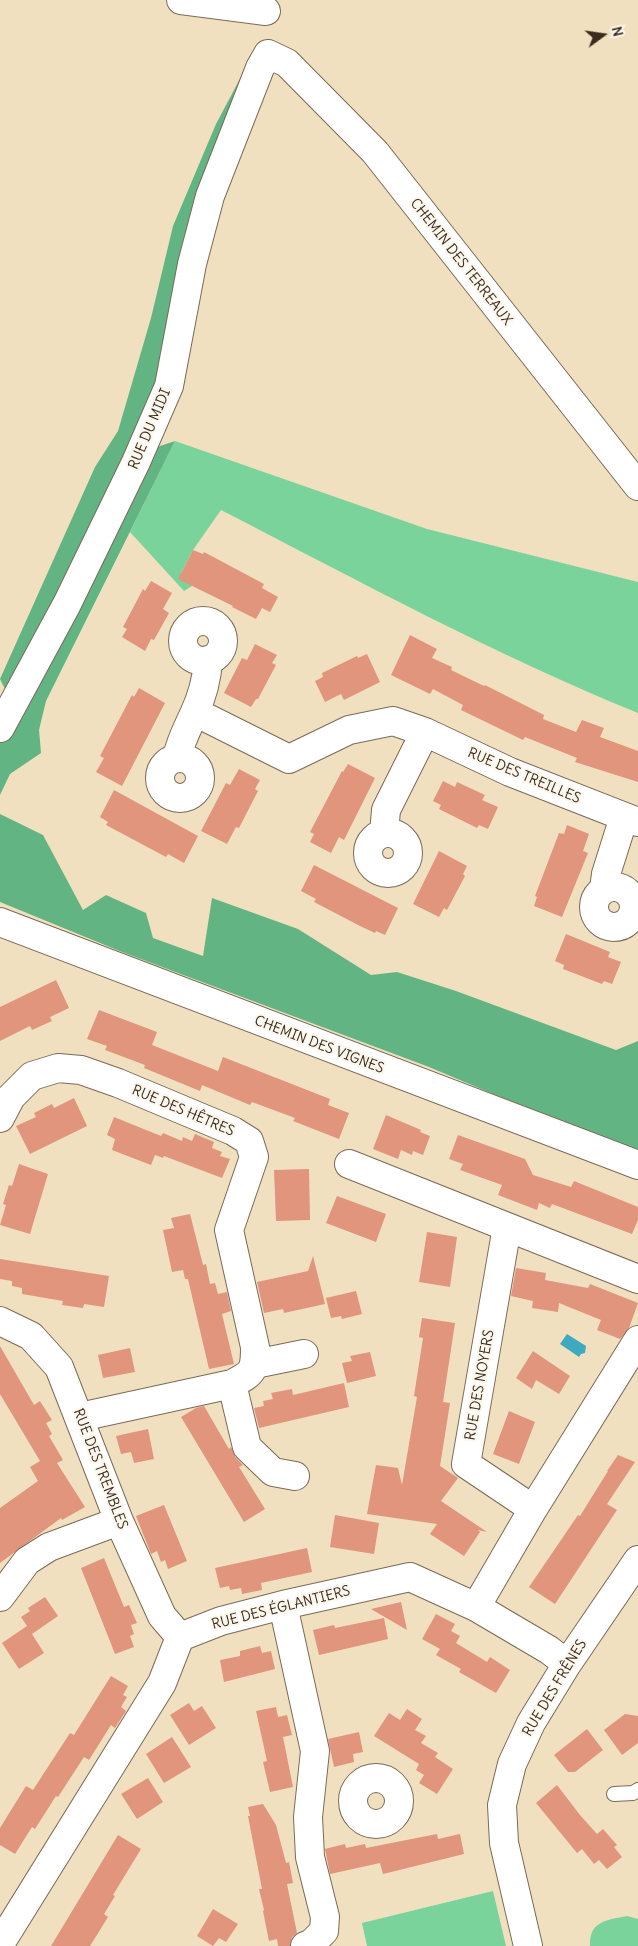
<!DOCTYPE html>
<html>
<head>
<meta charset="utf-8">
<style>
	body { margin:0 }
	#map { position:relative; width:638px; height:1946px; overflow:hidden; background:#f0e0c0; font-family:Delius,sans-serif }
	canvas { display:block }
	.north { position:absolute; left:578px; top:10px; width:50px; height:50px; -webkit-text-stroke:4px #fbf7ec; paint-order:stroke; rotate:76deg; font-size:14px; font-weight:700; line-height:20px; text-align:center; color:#3b2a1e }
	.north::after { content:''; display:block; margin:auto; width:18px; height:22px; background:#3b2a1e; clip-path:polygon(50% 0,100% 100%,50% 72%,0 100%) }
</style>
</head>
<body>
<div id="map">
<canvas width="638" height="1946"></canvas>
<div class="north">N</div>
</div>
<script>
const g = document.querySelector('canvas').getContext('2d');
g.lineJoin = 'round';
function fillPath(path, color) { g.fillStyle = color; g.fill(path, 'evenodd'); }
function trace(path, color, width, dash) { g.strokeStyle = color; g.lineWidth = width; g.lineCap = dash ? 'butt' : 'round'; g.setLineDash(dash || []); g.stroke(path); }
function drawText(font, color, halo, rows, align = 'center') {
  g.font = font + ' Delius,sans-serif'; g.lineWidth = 4.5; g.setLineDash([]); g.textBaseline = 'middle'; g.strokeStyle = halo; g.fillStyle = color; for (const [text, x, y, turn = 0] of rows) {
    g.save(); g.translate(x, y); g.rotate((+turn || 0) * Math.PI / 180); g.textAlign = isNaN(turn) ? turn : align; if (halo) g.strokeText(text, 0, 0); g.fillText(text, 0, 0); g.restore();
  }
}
fillPath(new Path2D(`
	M175 441 427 529 638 582V713C495 655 359 581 221 510L193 550 181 573 192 586 184 591 130 532Z
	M493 1891 506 1946H367L362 1923Z
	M627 1916 638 1919V1946H590C589 1921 607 1920 627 1916Z`), '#79d39a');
fillPath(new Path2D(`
	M251 71 162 385 7 693 0 679 95 467 118 431 151 318 173 226 216 124 243 73Z
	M175 441 46 701 39 730 41 753 10 774 0 795V743L77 597 151 449Z
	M0 814 43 835 83 910 106 895 146 913 153 938 203 956 212 898 298 929 371 975 397 972 456 991 616 1050 638 1041V1155L429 1067 122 952 0 902Z`), '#62b582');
fillPath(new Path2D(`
	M567 1334 586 1346 585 1353 581 1354 579 1357 560 1344Z`), '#3fa9bf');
fillPath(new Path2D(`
	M193 550 203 554 204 552 264 584 262 588 278 597 270 612 262 608 256 619 232 607 233 606 178 579Z
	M151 581 172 593 163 609 169 613 154 640 151 639 145 651 122 637 127 629 123 627 143 589 145 591Z
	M410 635 437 649 432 658 452 667 451 670 484 686 485 685 544 715 543 719 576 732 582 720 604 728 600 737 638 751V782L575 762 577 758 525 737 523 740 461 710 463 705 433 689 430 694 391 675Z
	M255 644 277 655 272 663 276 665 258 699H256L251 707 224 693 242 658 247 660Z
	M367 654 380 682 344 700 341 694 325 702 315 681 323 677 322 673 357 656 358 658Z
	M139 688 165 703 122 786 96 772 104 758 100 756 132 695 134 697Z
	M348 764 375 778 344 840 339 837 331 853 310 842 314 834 310 832 342 771 343 772Z
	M239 769 260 780 255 789 258 791 239 828 236 827 227 844 201 831 226 783 230 785Z
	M443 781 455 787 457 782 485 795 482 800 498 807 488 829 479 825 477 828 439 809 441 805 433 801Z
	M114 790 198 836 184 863 168 854 166 857 106 825 108 822 100 817Z
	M567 825 589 834 583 851 588 853 562 917 534 906 537 897 535 896 559 833 564 834Z
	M439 851 467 866 463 874 465 876 447 910 444 908 439 917 413 904Z
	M314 865 398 908 385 935 376 931 375 933 360 926 314 902 316 899 301 891Z
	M566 934 610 952 608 957 621 962 612 984 604 981 602 984 563 969 564 965 555 961Z
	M56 980 69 1008 50 1017 52 1021 32 1030 30 1026 0 1041V1007Z
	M99 1010 157 1032 152 1045 218 1071 223 1057 330 1099 328 1105 349 1113 339 1139 293 1121 295 1118 252 1102 250 1105 202 1085 200 1091 144 1068 145 1065 105 1050 107 1046 87 1039Z
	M74 1098 87 1126 30 1154 16 1126 36 1117 34 1113 52 1104 54 1108Z
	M386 1115 421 1130 420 1132 430 1136 423 1155 413 1151 412 1155 401 1150 398 1159 373 1149Z
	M114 1117 161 1136 163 1133 182 1141 183 1137 192 1141 195 1134 214 1142 212 1148 222 1152 220 1156 230 1159 222 1178 164 1156 163 1158 155 1155 151 1165 112 1150 115 1139 107 1135Z
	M458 1135 525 1159 533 1175 571 1187 574 1181 638 1207V1220L632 1234 552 1204 550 1208 539 1203 537 1210 498 1195 502 1185 460 1170 463 1164 449 1159Z
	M19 1164 48 1174 30 1234 0 1225 6 1205 3 1204 9 1185 12 1186Z
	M309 1169 310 1220 276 1221 274 1170Z
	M337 1196 386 1214 376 1242 326 1223Z
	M190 1214 203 1265 206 1264 210 1284 215 1283 218 1294 227 1292 231 1311 222 1314 234 1364 209 1369 188 1279H185L183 1270 172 1272 163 1230 174 1228 171 1218Z
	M427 1232 457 1237 450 1287 419 1282Z
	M313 1256 325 1304 284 1313 283 1309 264 1313 257 1282 308 1271Z
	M0 1259 109 1276 104 1307 84 1304 83 1308 62 1305 63 1301 22 1294V1288L12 1286V1281L0 1279Z
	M516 1268 546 1273 545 1280 588 1288 590 1284 638 1303 629 1328 620 1339 597 1330 601 1320 559 1303 558 1312 532 1308 533 1301 511 1296Z
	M356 1291 362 1314 342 1319 341 1316 331 1318 326 1298Z
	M422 1318 455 1323 443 1402 450 1403 440 1466 458 1478 441 1501 487 1532 478 1530 480 1532 464 1556 430 1534 437 1524 367 1514 376 1465 398 1468 402 1485 417 1397 414 1396 423 1338 419 1337Z
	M0 1346 34 1405 40 1401 52 1420 46 1423 52 1434 49 1436 63 1460 57 1463 85 1507 62 1520 61 1518 0 1563V1508L38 1481 30 1467 40 1461 0 1394Z
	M130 1348 135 1372 103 1378 98 1355Z
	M533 1351 570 1376 559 1394 536 1380 532 1389 516 1378Z
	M370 1352 376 1376 347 1383 342 1363 352 1361 350 1356Z
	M344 1383 349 1407 259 1428 254 1408 264 1406 263 1401 273 1399 271 1393 292 1389 293 1395Z
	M204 1406 229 1449 231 1447 236 1458 243 1465 239 1467 265 1509 244 1522 181 1417 196 1408Z
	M509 1411 535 1422 519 1464 493 1454Z
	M148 1429 154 1459 134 1463 131 1452 121 1454 116 1436Z
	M618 1455 635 1462 607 1504 617 1510 555 1604 529 1587 578 1515 580 1516 608 1471H607Z
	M164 1505 187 1561 168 1569 165 1560 161 1562 157 1551 151 1554 136 1516Z
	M335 1515 379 1523 374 1554 330 1547Z
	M307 1548 312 1572 261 1583 262 1590 242 1594 241 1588 230 1590 229 1586 220 1588 215 1568Z
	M104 1558 124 1607 129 1605 137 1623 131 1625 134 1634 130 1636 134 1647 115 1654 81 1568Z
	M45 1597 58 1616 32 1634 44 1653 19 1669 2 1643 27 1626 21 1617 30 1611 28 1608Z
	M401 1602 407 1630 371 1609Z
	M436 1614 455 1624 451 1631 460 1636 456 1643 487 1662 490 1657 510 1670 496 1693 459 1672 461 1669 436 1655 440 1649 422 1639Z
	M384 1618 388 1639 319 1655 313 1630 334 1625 335 1628Z
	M260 1646 262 1653 271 1651 275 1669 224 1682 220 1660 240 1656V1651Z
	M111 1676 128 1686 123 1695 127 1697 121 1707 126 1711 115 1728 111 1725 89 1760 84 1757 58 1797 56 1796 35 1829 32 1827 15 1854 0 1845V1828L26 1786 33 1790 70 1733 74 1735Z
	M189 1703 194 1711 202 1706 216 1728 189 1745 170 1715Z
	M276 1707 278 1717 287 1715 292 1735 283 1737 293 1787 270 1792 263 1762 267 1761 256 1711Z
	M407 1709 422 1719 415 1730 426 1736 421 1743 438 1753 435 1757 453 1769 437 1794 419 1783 424 1775 416 1770 419 1764 374 1736 389 1713 400 1720Z
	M625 1714 638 1716V1743L622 1755 604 1730Z
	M587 1729 603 1750 575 1772H568L554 1755Z
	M359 1732 363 1752 353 1754 354 1762 334 1767 328 1739Z
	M172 1737 191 1767 164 1783 146 1754Z
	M148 1778 163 1802 137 1819 121 1794Z
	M557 1785 580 1815 597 1834 603 1829 617 1845 614 1847 622 1857 607 1869 599 1860 594 1864 582 1849 577 1853 536 1803Z
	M263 1804 276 1825 286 1863 289 1862 293 1883 287 1884 297 1933 292 1937 290 1946H278L277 1939 269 1941 263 1911 264 1910 259 1889H262L248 1816H250L248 1807Z
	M437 1834 438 1839 460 1834 464 1854 383 1874 380 1863 330 1874 325 1849 345 1844 346 1848 365 1844 366 1848Z
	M118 1835 141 1849 113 1895 115 1896 104 1914 108 1917 100 1930 90 1946H51Z
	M213 1909 238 1924 226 1942 219 1938 213 1946 197 1936Z`), '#e0957c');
const lane = new Path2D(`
	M614 1794 633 1793 638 1790`);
const street = new Path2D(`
	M181 0 266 11
	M268 54 287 63 375 152 638 486
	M183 641a20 20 0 1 1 40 0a20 20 0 1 1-40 0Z
	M195 712 289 759 349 730 393 721 425 732 510 772 638 822
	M0 728 67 604 136 462 169 386 192 264 210 196 260 68 268 54
	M177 758C180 742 187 729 194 714 202 697 207 679 208 660
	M160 778a20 20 0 1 1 40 0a20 20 0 1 1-40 0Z
	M384 833 386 810 425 732
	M368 853a20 20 0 1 1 40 0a20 20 0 1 1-40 0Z
	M594 907a20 20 0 1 1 40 0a20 20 0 1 1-40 0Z
	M604 889 606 874 624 817
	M0 922 638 1165
	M0 1118 11 1097 32 1076 58 1068 81 1070 118 1083 233 1131 249 1141 254 1157 229 1230 255 1347C255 1371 253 1373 232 1384L80 1417
	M349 1164 638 1279
	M507 1227 466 1464 533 1509
	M0 1321 31 1336 59 1367 119 1521 162 1616 180 1637
	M255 1364 304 1354
	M232 1384 247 1447 273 1472 295 1476
	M0 1597 27 1561 49 1547 119 1521
	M283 1605 315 1751 308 1817 310 1857 325 1917 324 1931 312 1943 305 1946
	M476 1607 533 1509 638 1340
	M353 1801a23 23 0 1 1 46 0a23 23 0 1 1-46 0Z
	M0 1944 162 1683 180 1637 221 1621 283 1605 410 1577 476 1607 549 1650 567 1664
	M528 1946 504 1843 502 1805 512 1764 531 1723 567 1664 638 1560`);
trace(lane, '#7a6a57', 16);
trace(street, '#7a6a57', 30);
trace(lane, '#fff', 14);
trace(street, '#fff', 28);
drawText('14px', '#3b2a1e', '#fbf7ec', [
	["CHEMIN DES TERREAUX",461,262,52],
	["RUE DU MIDI",150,429,-67],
	["RUE DES TREILLES",524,776,23],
	["CHEMIN DES VIGNES",319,1045,21],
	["RUE DES HÊTRES",183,1111,23],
	["RUE DES NOYERS",480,1385,-80],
	["RUE DES TREMBLES",100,1469,69],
	["RUE DES ÉGLANTIERS",281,1608,-14],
	["RUE DES FRÊNES",555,1688,-59]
]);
</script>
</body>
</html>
